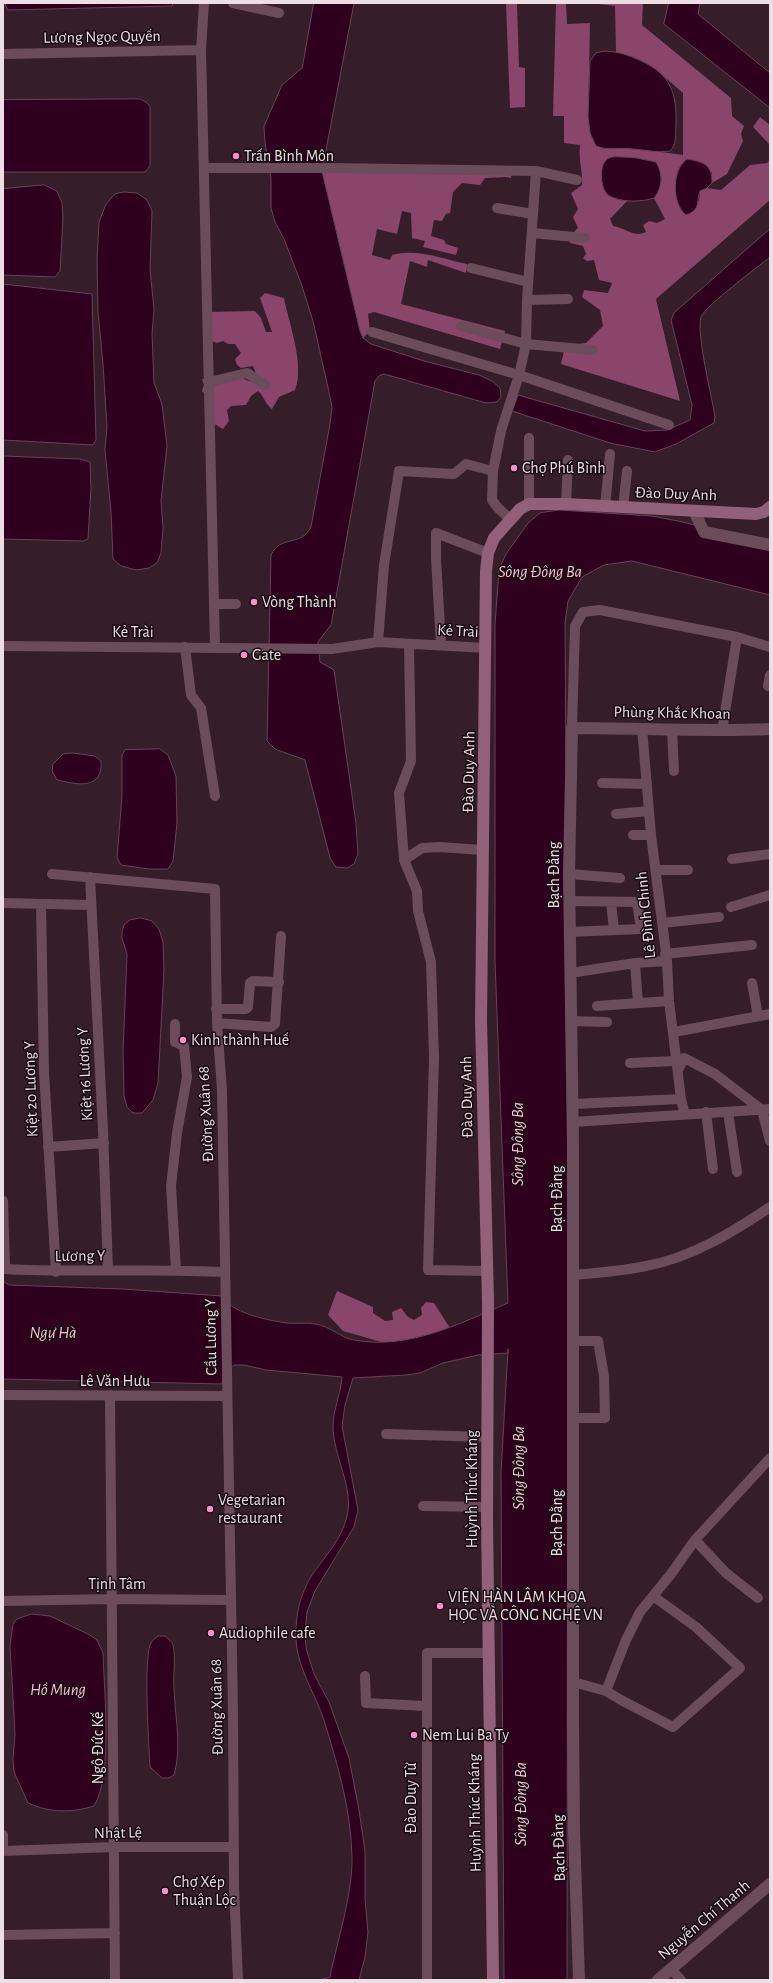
<!DOCTYPE html>
<html>
<head>
<meta charset="utf-8">
<style>
	body { margin:0 }
	#map { position:relative; width:773px; height:1983px; overflow:hidden; background:#361d2a; font-family:"Alegreya Sans",sans-serif }
	canvas { display:block }
	.frame { position:absolute; inset:0; border:4px solid #efdde5; pointer-events:none }
</style>
</head>
<body>
<div id="map">
<canvas width="773" height="1983"></canvas>
<div class="frame"></div>
</div>
<script>
const g = document.querySelector('canvas').getContext('2d');
g.lineJoin = 'round';
function fillPath(path, color) { g.fillStyle = color; g.fill(path, 'evenodd'); }
function trace(path, color, width, dash) { g.strokeStyle = color; g.lineWidth = width; g.lineCap = dash ? 'butt' : 'round'; g.setLineDash(dash || []); g.stroke(path); }
function drawText(font, color, halo, rows, align = 'center') {
  g.font = font + ' "Alegreya Sans",sans-serif'; g.lineWidth = 3; g.setLineDash([]); g.textBaseline = 'middle'; g.strokeStyle = halo; g.fillStyle = color; for (const [text, x, y, turn = 0] of rows) {
    g.save(); g.translate(x, y); g.rotate((+turn || 0) * Math.PI / 180); g.textAlign = isNaN(turn) ? turn : align; if (halo) g.strokeText(text, 0, 0); g.fillText(text, 0, 0); g.restore();
  }
}
fillPath(new Path2D(`
	M506 3H517L519 67 525 68V107L510 108Z
	M556 3H566L567 24 590 23 588 117 590 133 604 149 632 148 683 155V93C660 73 648 59 616 52L615 6 590 3H643L642 25 731 98 732 116 744 126 741 134 743 141 727 174 712 183V172L678 171 675 190 679 204 699 201 700 190 707 188 721 190 750 165 767 163 770 160V200L656 299 680 401 561 364 565 346 586 343 603 326 600 310 582 297 584 290 608 293 612 283 599 280 594 260 587 261 583 258 586 254 583 246 570 243 572 234 578 228 573 217 578 209 571 193 582 185C583 172 578 158 580 145L564 143V116H553ZM625 157 637 158 658 193 654 198 665 219 657 223 649 221 643 225 646 232C634 238 626 228 613 226L610 219 628 200 618 199 603 187V168L610 158Z
	M760 117 770 125V145L753 127Z
	M322 171 512 172 511 178 506 177 485 178 480 185 462 183 453 192 450 213 446 214 442 221 434 220 431 236 444 240 446 244 458 248 456 255 423 247 425 241 412 238 411 213 402 211 397 234 377 229 372 255 390 260 392 255C417 248 443 259 467 264L466 273 428 260 427 267 410 261 401 304 505 331 500 349 374 312 368 314 370 331 363 338 360 331Z
	M265 293 284 298C289 324 305 365 295 390L279 397 272 409C265 404 264 396 258 391L251 396 246 405 231 406 227 410 229 421 223 429 213 423 209 399 202 391 204 385 202 379 213 377 244 379 257 384 258 379 253 366 241 368 237 365 235 359 241 353 235 344H228L223 341 217 343 209 340 207 312 255 311 261 318 266 332H272L260 298Z
	M337 1291 373 1307V1313L385 1321 393 1320 392 1312 401 1308 408 1317 414 1320 422 1315 421 1308 426 1302 434 1303 450 1328 405 1341 385 1343 343 1331 328 1315Z`), '#8a456a');
const water = new Path2D(`
	M5 3H173L172 6 8 10Z
	M314 3H354L322 171 360 331 363 338 371 344 424 361 479 375 492 381 500 388 501 397 497 402 486 403 384 374 379 376 375 381 331 625 318 642 320 662 334 670 356 823 358 854 354 864 347 868 336 867 330 858 305 760 275 749 267 741 271 555C281 534 300 548 311 527L330 424 332 407 329 392 313 321 301 283 284 239 275 222 271 208V178L265 143 264 126 282 85 302 68Z
	M669 3H700L698 14 770 73V108L664 24Z
	M606 51C619 52 629 55 641 61 671 74 677 94 676 125 675 135 677 144 670 151 657 153 646 150 633 149 620 147 608 151 596 146L590 133 588 117 590 61 596 53Z
	M140 99 146 102 150 106V166L145 172H3V100Z
	M625 157 637 158 656 162C663 174 663 186 654 198 643 202 619 203 608 195 600 188 598 163 609 158 613 156 620 157 625 157Z
	M687 159C704 162 712 164 712 183L707 188 700 191C696 202 701 210 686 215 672 204 671 170 687 159Z
	M44 185 57 191 62 203 63 218 60 271 55 277 3 275V189Z
	M124 192 137 193 147 200 152 211 150 270 154 309 152 334 154 383 162 404 167 446 161 501 163 528 161 553 157 563 149 568 136 570 121 566 113 559 111 512 105 450 107 427 103 364 98 312 97 260 99 222 106 204 115 194Z
	M770 229V257C758 267 705 306 701 317 696 333 712 397 715 417L714 423 676 444 655 452 610 443 512 411 518 395 645 431 667 430 690 420 692 405 671 320 674 313Z
	M3 284 92 294 96 440 93 445 3 440Z
	M3 456 80 459 90 462 91 488 88 539 83 541 3 539Z
	M559 510 652 516 683 522 770 545V595L632 561 604 565 582 577 568 601 565 623 568 1056 567 1980H504L501 1473 508 1349V1353L478 1355 443 1363 420 1373 406 1375 353 1378 345 1405 342 1426 358 1510 354 1527 315 1591 307 1612 305 1632 306 1648 314 1674 329 1702 349 1758 359 1810 365 1851V1899L368 1932 365 1957 359 1980H320L330 1977C337 1942 353 1892 352 1857 351 1812 339 1769 326 1727 318 1697 297 1670 296 1638 295 1616 300 1594 312 1575 325 1556 342 1539 347 1516 354 1487 333 1456 333 1426 333 1410 341 1393 342 1377L266 1370 244 1365H234L223 1375 222 1384 3 1379V1281L9 1285 123 1289 222 1296C226 1300 230 1306 235 1308 249 1316 271 1321 287 1323 296 1324 306 1322 315 1324 330 1326 341 1338 354 1340 409 1350 458 1324 508 1303L495 961V625L499 569 506 554 528 523 540 513Z
	M160 749 168 755 176 776 177 823 173 861 168 869H148L121 865 117 858 122 796V755L125 750Z
	M73 753 95 756 101 761C103 790 78 785 57 780L52 771 53 764 63 754Z
	M141 918 152 921 159 929 163 942 164 970 158 1083 153 1100 142 1113H133L127 1107 124 1096 123 1052 127 954 122 938V932L124 925 130 920Z
	M32 1614 50 1616 90 1635 97 1640 103 1653C104 1690 113 1776 94 1806 71 1813 50 1813 28 1803L14 1772 13 1759 15 1734 10 1646 13 1624 17 1619Z
	M158 1636H165C168 1639 172 1641 173 1645 176 1659 173 1674 174 1688 175 1717 182 1747 174 1775L169 1778H162L150 1767C149 1748 143 1655 151 1643 152 1640 156 1638 158 1636Z`);
fillPath(water, '#2f001d');
trace(water, '#694259', 1);
trace(new Path2D(`
	M204 3 201 50 215 647
	M233 3 279 13
	M3 54 201 50
	M204 168H329L536 171 577 180
	M497 208 533 214
	M532 233 585 238
	M471 268 528 282
	M527 300 568 299
	M461 326 526 344 593 350
	M372 332 519 375 669 425
	M209 382 247 373 265 385
	M529 438V504
	M566 504 568 460
	M605 507 610 454
	M623 508 627 471
	M510 519 498 508 492 500 493 471 501 431 519 375 526 344 527 300 536 171
	M214 604H236
	M378 642 384 565 399 471 454 474 466 464 493 471
	M409 644 411 761 399 793 404 860 417 891 418 911 431 962 434 1058 428 1270 488 1271
	M441 645 436 558V533L488 553
	M3 646 332 649 378 642 486 648
	M185 647 191 695 201 708 215 796
	M768 686 770 675
	M572 728 575 626 583 612 600 610 737 637 770 647
	M642 728 651 835 667 961 669 1001 681 1099 685 1115
	M672 729 674 771
	M722 731 737 637
	M602 783 647 784
	M616 814 649 811
	M633 835H651
	M732 859 770 854
	M404 860 422 848 439 847 483 850
	M656 870H688
	M52 874 215 889 217 1023 222 1090 233 1710 234 1887 238 1980
	M569 874 620 878
	M90 877 103 1130 108 1270
	M611 902 614 930
	M3 903 90 905
	M41 904 44 1072 56 1272
	M731 907 770 895
	M662 923 719 917
	M569 932 641 929 637 902 570 901
	M665 954 752 945
	M635 963 638 1003
	M570 973 635 963 667 961
	M752 983 758 1016
	M597 1006 669 1001
	M216 1009H246L248 1007 250 983 253 981 279 982
	M571 1021 607 1022
	M217 1023 271 1027 275 1024 281 936
	M175 1024V1042L184 1046 187 1077 177 1133 171 1186 176 1270
	M674 1032 770 1014
	M630 1063 676 1061
	M678 1070 684 1058 715 1074 762 1110 770 1141
	M573 1104 681 1099
	M706 1112 713 1169
	M728 1112 737 1172
	M573 1122 770 1109
	M48 1147 104 1143
	M3 1201 5 1269C78 1273 151 1268 224 1272
	M573 1275C598 1273 622 1271 646 1266 691 1258 733 1232 770 1207
	M3 1395 227 1396
	M110 1395 115 1980
	M573 1418H605L604 1376 598 1341H573
	M386 1434 487 1437
	M423 1506 487 1507
	M695 1540 726 1573 758 1598
	M3 1601 112 1599 230 1600
	M365 1676 366 1703 426 1706
	M573 1682 606 1691 621 1700 673 1727 740 1668 696 1627 653 1596
	M606 1691 626 1640 640 1612 671 1574 695 1540 770 1458
	M3 1835V1851
	M3 1851 114 1847H233
	M3 1935 115 1933
	M671 1969 681 1980
	M427 1980V1653H488`), '#6b4c5b', 10);
trace(new Path2D(`
	M694 511 704 532 770 545
	M579 1980 574 1831 573 1724V1146L569 874 572 728C638 728 704 732 770 729
	M658 1980 770 1884`), '#6b4c5b', 12);
trace(new Path2D(`
	M493 1980 487 1519 488 1301 481 1020 486 571 488 553 494 538 520 509 529 504H566L756 514 764 512 770 507`), '#926179', 12);
for (const [x, y, r, color] of [
	[236,156,4,"#fa8fc7"],
	[514,468,4,"#fa8fc7"],
	[254,602,4,"#fa8fc7"],
	[244,655,4,"#fa8fc7"],
	[183,1040,4,"#fa8fc7"],
	[210,1509,4,"#fa8fc7"],
	[440,1606,4,"#fa8fc7"],
	[211,1633,4,"#fa8fc7"],
	[414,1735,4,"#fa8fc7"],
	[165,1891,4,"#fa8fc7"]
]) { const dot = new Path2D(); dot.arc(x, y, r, 0, 2 * Math.PI); g.fillStyle = color; g.fill(dot); trace(dot, '#160b11', 1.5); }
drawText('16px', '#efdde5', '#160b11', [
	["Lương Ngọc Quyến",102,37,-1],
	["Đào Duy Anh",676,494,2],
	["Kẻ Trài",458,631,3],
	["Kẻ Trài",133,632],
	["Phùng Khắc Khoan",672,713,1],
	["Đào Duy Anh",469,772,-89],
	["Bạch Đằng",554,875,-90],
	["Lê Đình Chinh",646,915,-96],
	["Kiệt 16 Lương Y",85,1074,-93],
	["Kiệt 20 Lương Y",31,1089,-92],
	["Đào Duy Anh",467,1097,-91],
	["Đường Xuân 68",206,1114,-93],
	["Bạch Đằng",557,1199,-90],
	["Lương Y",80,1256,-1],
	["Cầu Lương Y",211,1337,-91],
	["Lê Văn Hưu",115,1381],
	["Huỳnh Thúc Kháng",472,1489,-90],
	["Bạch Đằng",557,1523,-90],
	["Tịnh Tâm",117,1584],
	["Đường Xuân 68",217,1707,-91],
	["Ngô Đức Kế",98,1748,-90],
	["Đào Duy Từ",411,1798,-90],
	["Huỳnh Thúc Kháng",475,1813,-91],
	["Nhật Lệ",118,1833,-1],
	["Bạch Đằng",559,1848,-92],
	["Nguyễn Chí Thanh",704,1920,-40]
]);
drawText('16px', '#efdde5', '#160b11', [
	["Trấn Bình Môn",244,156],
	["Chợ Phú Bình",522,468],
	["Vòng Thành",262,602],
	["Gate",252,655],
	["Kinh thành Huế",191,1040],
	["Vegetarian",218,1500],
	["restaurant",218,1518],
	["VIỆN HÀN LÂM KHOA",448,1597],
	["HỌC VÀ CÔNG NGHỆ VN",448,1615],
	["Audiophile cafe",219,1633],
	["Nem Lui Ba Ty",422,1735],
	["Chợ Xép",173,1882],
	["Thuận Lộc",173,1900]
], 'left');
drawText('italic 17px', '#fcbedc', '#160b11', [
	["Sông Đông Ba",540,572],
	["Sông Đông Ba",518,1144,-90],
	["Ngự Hà",53,1333],
	["Sông Đông Ba",519,1468,-90],
	["Hồ Mung",58,1690],
	["Sông Đông Ba",521,1804,-90]
]);
</script>
</body>
</html>
